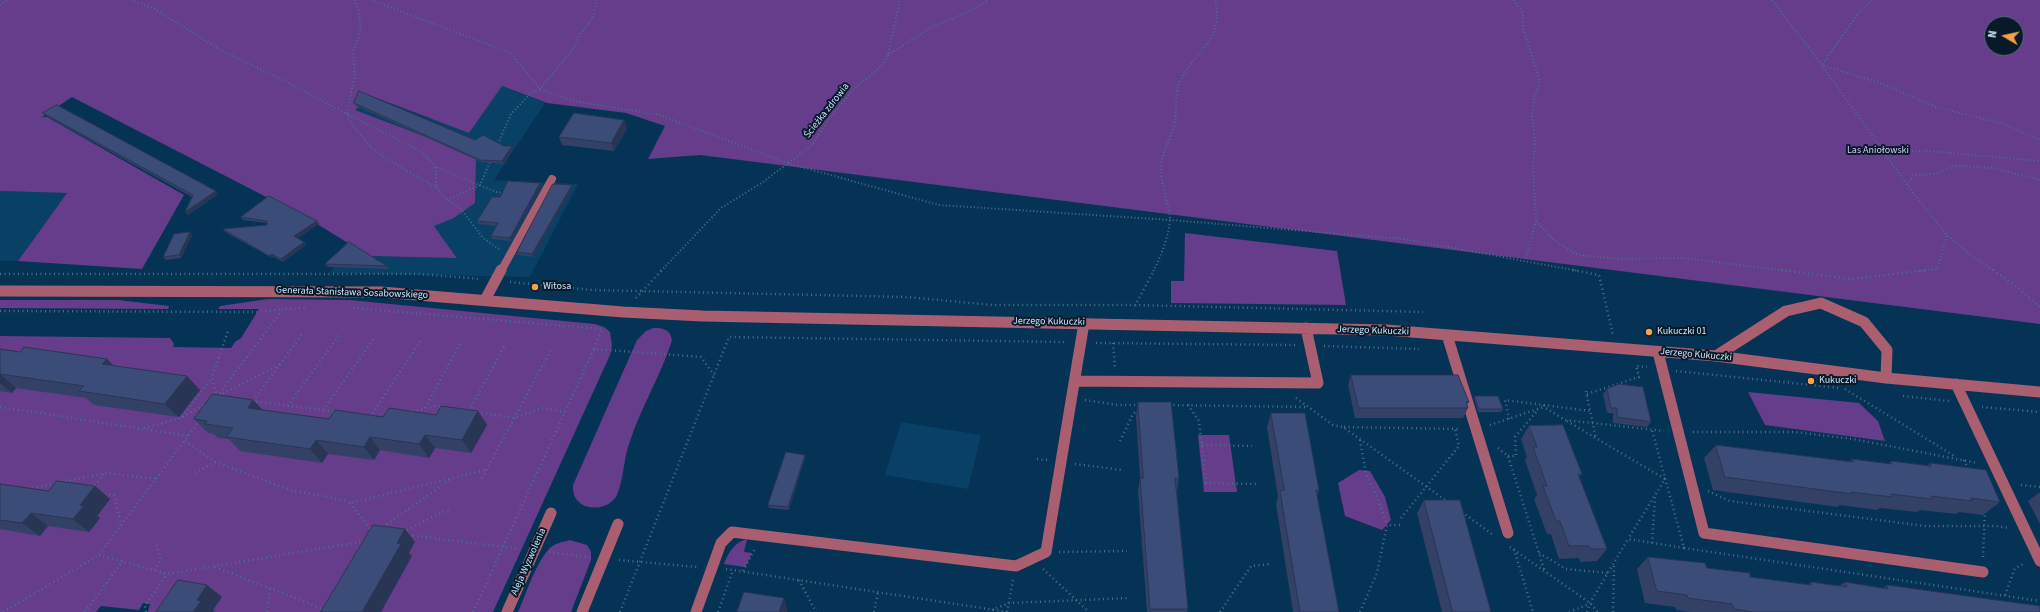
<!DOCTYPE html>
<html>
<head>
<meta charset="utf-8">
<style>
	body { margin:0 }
	#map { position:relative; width:2040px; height:612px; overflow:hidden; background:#043355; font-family:"Source Sans 3",sans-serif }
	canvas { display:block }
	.north { position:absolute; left:1984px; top:16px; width:40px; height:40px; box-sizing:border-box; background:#081a29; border:1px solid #576b7d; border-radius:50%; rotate:279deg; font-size:11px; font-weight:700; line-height:16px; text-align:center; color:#cde4fa }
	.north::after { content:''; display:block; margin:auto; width:14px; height:18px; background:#f5a345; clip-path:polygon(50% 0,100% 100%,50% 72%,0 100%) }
</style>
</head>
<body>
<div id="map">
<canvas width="2040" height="612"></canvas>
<div class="north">N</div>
</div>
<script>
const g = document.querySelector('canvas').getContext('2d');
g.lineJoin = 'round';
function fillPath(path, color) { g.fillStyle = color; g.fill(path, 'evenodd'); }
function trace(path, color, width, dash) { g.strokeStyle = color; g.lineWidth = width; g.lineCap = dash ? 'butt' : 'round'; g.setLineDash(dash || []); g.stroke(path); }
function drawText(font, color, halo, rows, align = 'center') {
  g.font = font + ' "Source Sans 3",sans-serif'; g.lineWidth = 4; g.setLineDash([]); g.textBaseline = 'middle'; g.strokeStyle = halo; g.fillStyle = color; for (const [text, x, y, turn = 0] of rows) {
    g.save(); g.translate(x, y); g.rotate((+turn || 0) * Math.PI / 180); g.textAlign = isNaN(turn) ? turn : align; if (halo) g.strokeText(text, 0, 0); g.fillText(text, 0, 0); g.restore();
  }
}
fillPath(new Path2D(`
	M502 86 545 103 494 180 578 184 530 277 330 273 338 258 369 256 457 257 434 226 452 219 476 156 354 111 374 97 430 119Z
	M0 191 67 193 18 261H0Z
	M901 422 981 435 968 489 885 475Z`), '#084066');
fillPath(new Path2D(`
	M0 0H2040V324L700 155 648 159 665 126 626 113 547 103 502 86 469 133 374 97 355 110 476 156 475 203 452 219 434 226 457 258 369 256 309 219 72 97 42 117H47L184 195 142 269 18 261 67 193 0 191ZM1992 24H2016V48H1992Z
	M1185 233 1337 251 1346 305 1171 303V281H1184Z
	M268 299 350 300 595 324 604 327 610 332 612 345 610 355 493 612H148L150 604 143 603 139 610 101 606 96 612H0V336L170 338 174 344 173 347 231 348 235 342 241 338 259 309H218L220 306Z
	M0 300H118L169 306 168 309 0 308Z
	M653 328C663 328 670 329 672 340 660 379 636 415 626 455 624 465 621 489 616 497 604 514 571 511 573 485L637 340 646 331Z
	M1748 392 1859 403 1878 421 1885 441 1765 425Z
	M1198 435H1229L1237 492H1204Z
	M1359 470 1370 471 1385 497 1391 520 1382 530 1345 516 1338 483Z
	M747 539 744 552 752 553 745 567 724 564C729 551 734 543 747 539Z
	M570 540 587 545 591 552V560L571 612H518C526 594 536 562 550 548 555 543 563 542 570 540Z`), '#653d8a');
trace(new Path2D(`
	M131 0 155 9 222 51 285 81 347 114 353 126 372 148 398 166 436 187
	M354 0 358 9 361 30 353 51 355 74 347 114 422 152 436 167 496 192 505 193
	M371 0 511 53 540 89 574 101 660 115 787 163 939 205 1170 220 1404 239 1579 271
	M1514 0 1523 13V28L1540 81 1534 100 1532 116 1535 142 1533 166 1536 221 1525 261
	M1772 0 1822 65 1907 185 1947 235 1968 253 1994 271
	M1872 0 1856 16 1822 65 1880 83 1936 107 2003 124 2040 140
	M0 5 8 0
	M888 55 932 27 970 11 989 0
	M498 144 511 114 531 93 540 89 574 48 579 36 592 19 597 0
	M1884 152 1928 151 2040 161
	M436 167V187L447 200 461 209 483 238 499 249
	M1907 185 1914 175 1936 174 1953 166H1961L1993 168 2040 180
	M447 200 480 185 491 160
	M1536 221 1555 241 1578 255 1619 259 1681 258 1789 271
	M661 271 721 208 763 182 812 145 830 118 855 88 882 66 888 55 900 0
	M1153 271C1160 260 1170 232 1170 219 1169 202 1160 185 1161 168 1162 151 1170 141 1174 125 1177 114 1175 103 1177 92 1183 57 1227 44 1215 0
	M1918 271 1937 269 1947 235`), '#4a708e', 2, [1, 2.5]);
trace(new Path2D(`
	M1573 270 1599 275 1613 335
	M1781 270 1852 279 1927 270
	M1993 270 2017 287 2040 307
	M0 274H418L481 279
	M510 282 592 290 907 297 992 305H1135L1423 312
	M636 298 662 270
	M1135 306 1154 270
	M353 308 602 329 594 349
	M0 311 257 312 283 309
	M1096 343 1297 345
	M1113 343 1115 367
	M1324 346 1419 349
	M1676 371 1840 388
	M1845 389 1956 457
	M1586 391 1596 439
	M1587 394 1639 377 1636 366 1647 367
	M219 396 280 364
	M1903 396 1949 401
	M217 397 283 309 306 308
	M217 397 212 377 228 331
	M1296 398 1333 425 1343 427 1448 502
	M1085 400 1118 405H1140
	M252 401 336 412
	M253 401 303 333
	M1169 405 1308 407
	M1188 405 1199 421 1206 483 1258 484
	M1544 405V407L1565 420 1664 431
	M288 406 339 335
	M0 407 188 436
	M1982 407 2040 412
	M425 408 461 342
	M323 410 375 337
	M469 411 505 345
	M408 412 437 406 443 407
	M477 412 515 418 541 408 565 412
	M182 417 212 378
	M370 417 421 340
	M1509 419 1505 400 1590 411
	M1567 421 1665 479 1628 539
	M1490 425 1544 407
	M1344 427 1461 429
	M144 428 181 418 207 403
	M1693 432H1795L1853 439 1977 463
	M1360 440 1366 474 1378 499 1387 525
	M185 441 215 462 192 474
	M1120 441 1133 414 1139 409
	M1202 445 1252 446
	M1498 448 1508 456 1545 572
	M1508 456H1516L1515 437 1537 411
	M1037 459 1048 460
	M1964 460 1969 470
	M215 462 290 490 348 501 350 503 486 470
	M1075 464 1122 470
	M482 478 552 348
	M61 482 107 473 156 479
	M2021 485 2040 487
	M28 489 56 483
	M92 489 104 474
	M1708 491 1730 501 1925 526H1996L2009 528
	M100 493 114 495 121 525
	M350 503 372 531
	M1462 512 1493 535
	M1401 518 1459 446 1455 429
	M383 527 451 479
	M403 532 445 511H451
	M408 535 520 549
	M1652 543 1655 497
	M1510 547 1590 603 1598 612
	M1684 548 2040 601
	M1514 549 1533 612
	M549 552 590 557
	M1059 552 1127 551
	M1539 553 1566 569 1608 573
	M99 555 167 574 365 541
	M1983 557 1985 510
	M619 560 697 567
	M215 567 326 610
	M726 569 1008 612
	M1043 569 1089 612
	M154 570 161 560 156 542
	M743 571 755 549
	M799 580 816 612
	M2005 595 2015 568 2025 563
	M992 610 1009 603 1130 598
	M3 612 99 555 200 420
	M85 612 123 561
	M146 612 145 606 167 574
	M267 612 270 588
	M473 612 594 349 701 357 714 375
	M620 612 729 337 1067 342
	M718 612 733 570
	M874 612 878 592
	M1007 612 1013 580
	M1220 612 1251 566 1271 564
	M1360 612 1377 573 1387 525H1402
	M1569 612 1589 604
	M1587 612 1590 603 1628 539 1684 548 1652 430
	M1613 612 1614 563`), '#4a708e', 2.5, [1, 3.5]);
trace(new Path2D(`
	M501 271 552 179`), '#a95f70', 8);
trace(new Path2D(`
	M0 291 381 292 623 312 703 316 1386 330 1716 356 1886 378 2040 392
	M485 300 501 270
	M1447 335 1508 533
	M1658 352 1704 533 1983 572
	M1716 356 1786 311 1821 303 1864 322 1887 350 1886 378
	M1075 381 1318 383 1306 328
	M1956 384 2040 561
	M507 612 551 513
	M582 612 618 524
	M696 612 721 543 732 532 1016 566 1046 552 1084 323`), '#a95f70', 11);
fillPath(new Path2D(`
	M354 103 475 140 513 149 504 164 481 162 356 106Z
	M43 113 216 191 218 194 188 215 185 212 192 197 46 116Z
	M624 120 627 129 614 151 562 145 559 137Z
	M572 185 573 188 533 257 518 255 517 252Z
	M542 186 511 241 492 239 491 236 497 226 478 224 477 221 500 197Z
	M241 217 317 221 319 224 298 238 304 242 306 245 283 262 274 257 272 258 225 232 223 229 267 225V223L243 220Z
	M190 232 192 235 181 258 166 260 163 257Z
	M325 264 387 266 389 269 328 267Z
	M0 349 20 352 107 359 113 365 200 390 179 417 94 405 86 398 16 388 12 393 0 391Z
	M1351 375 1469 402 1467 405 1468 408 1463 418H1355L1348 385Z
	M1607 389 1651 422 1647 427 1613 423V413H1607L1603 394Z
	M1475 396 1503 409 1501 412H1478L1474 398Z
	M1138 402 1179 478 1177 491 1188 609 1187 612H1147L1138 491 1140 478 1136 416Z
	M262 410 329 419 436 415 478 411 487 425 471 453 435 448 429 458 380 450 374 460 328 454 322 463 240 451 229 439 218 438 214 434 208 433 194 419Z
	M1271 413 1319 490 1317 496 1339 612H1293L1276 504 1278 497 1267 427Z
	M1529 426 1582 474 1579 477 1607 549 1597 561 1580 562 1579 558 1559 559 1551 534H1547L1534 499 1537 495 1525 460 1527 457 1521 439Z
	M1716 445 1849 462 1852 459 1888 464 1891 461 1926 466 1930 463 2000 502 1983 515 1959 512 1956 514 1920 510 1917 512 1880 508 1877 510 1839 505 1838 507 1713 490 1704 458Z
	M805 455V458L789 510 769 508 768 505Z
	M0 484 48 491 95 486 110 499 97 516 100 518 89 532 48 526 40 536 0 529Z
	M2040 492V524L2028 501Z
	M1424 500 1491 612H1442L1417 513Z
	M1648 557 1707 568 1750 577 1808 585 1811 582 1839 586 1845 582 1884 588 1887 585 2040 612H1691L1676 610 1675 607 1645 603 1637 569Z`), '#334167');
fillPath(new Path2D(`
	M624 120 627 129 614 151 611 143Z
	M512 146 513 149 504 164 502 161Z
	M540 183 542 186 511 241 510 238Z
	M572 185 573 188 533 257 532 254Z
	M216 191 218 194 188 215 185 212Z
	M317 221 319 224 296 239 294 236Z
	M190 232 192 235 181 258 179 255Z
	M304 242 306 245 283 262 281 259Z
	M272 254 274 257 272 258 269 256Z
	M107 359 121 373 102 364Z
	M0 374 16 388 12 393 0 383Z
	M187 376 200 390 179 417 165 404Z
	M253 400 266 413 248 408Z
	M478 411 487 425 471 453 462 440Z
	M425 435 435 448 429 458 419 444Z
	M370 437 380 450 374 460 364 447Z
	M316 440 328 454 322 463 310 449Z
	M805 455V458L789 510 788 507Z
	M95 486 110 499 97 516 100 518 89 532 73 519 80 505Z
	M31 513 48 526 40 536 22 523Z
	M405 529 415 542 409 553 412 556 381 612H362L397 543Z
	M207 585 222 597 213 610 215 612H193L197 600Z
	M784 598 788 610 787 612H779Z`), '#293554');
const building = new Path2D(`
	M359 91 475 140 483 135 504 146H512L502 161 480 160 354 103Z
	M57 105 216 191 185 212 193 195 43 113Z
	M574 113 624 120 611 143 559 137Z
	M508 181 540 183 510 238 491 236 498 223 477 221 492 197H500Z
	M553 184 572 185 532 254 517 252Z
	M269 196 317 221 294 236 304 242 281 259 272 254 269 256 223 229 267 225V221L241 217Z
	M190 232 179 255 163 257 174 234Z
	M349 242 387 266 325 264Z
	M24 347 107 359 102 364 187 376 165 404 79 391 84 386 0 374V349L20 352Z
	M1351 375H1458L1469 402H1466L1468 408H1359Z
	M1619 384 1643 387 1651 422 1617 417V408H1611L1607 389Z
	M213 394 253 400 248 408 329 419 335 410 383 417 389 408 436 415 441 406 478 411 462 440 425 435 419 444 370 437 364 447 316 440 310 449 226 437 233 428 205 424 207 421 194 419Z
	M1475 396H1498L1503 409H1479Z
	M1138 402H1171L1179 478H1175L1188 609H1150L1140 478H1143Z
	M1271 413H1305L1319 490H1316L1339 612H1300L1280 491 1284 490Z
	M1563 425 1582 474H1578L1607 549H1590L1589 546H1569L1560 521H1556L1543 486H1547L1533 447H1537L1529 426Z
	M1716 445 1853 462 1852 459 1892 464 1891 461 1931 466 1930 463 1986 470 2000 502 1971 498 1972 501 1931 496 1932 499 1891 494 1892 497 1851 492 1852 494 1725 477Z
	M786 452 805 455 788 507 768 505Z
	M57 481 95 486 80 505 84 506 73 519 31 513 22 523 0 520V484L48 491Z
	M1424 500H1460L1491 612H1453Z
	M373 525 405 529 397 543 401 544 362 612H321Z
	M1648 557 1705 563 1707 568 1750 573V577L1811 585V582L1847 587 1845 582 1888 589 1887 585 2040 606V612H1753L1734 609 1732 604 1688 598 1687 595 1657 591Z
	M178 580 207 585 197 600 201 601 193 612H156Z
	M744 592 784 598 779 612H737Z`);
fillPath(building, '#3b4c78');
trace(building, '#293554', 1);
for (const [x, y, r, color] of [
	[535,287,4,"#f5a345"],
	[1649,332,4,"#f5a345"],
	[1811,381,4,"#f5a345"]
]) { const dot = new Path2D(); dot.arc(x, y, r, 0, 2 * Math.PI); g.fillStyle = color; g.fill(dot); trace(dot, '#081a29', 1.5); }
drawText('10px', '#cde4fa', '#081a29', [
	["Ścieżka zdrowia",827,111,-52],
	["Generała Stanisława Sosabowskiego",352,293,2],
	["Jerzego Kukuczki",1049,322,1],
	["Jerzego Kukuczki",1373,331,2],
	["Jerzego Kukuczki",1696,355,5],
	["Aleja Wyzwolenia",529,562,-66]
]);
drawText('10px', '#dcc4f7', '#081a29', [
	["Las Aniołowski",1878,151]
]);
drawText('10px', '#cde4fa', '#081a29', [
	["Witosa",543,287],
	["Kukuczki 01",1657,332],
	["Kukuczki",1819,381]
], 'left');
</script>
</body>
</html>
